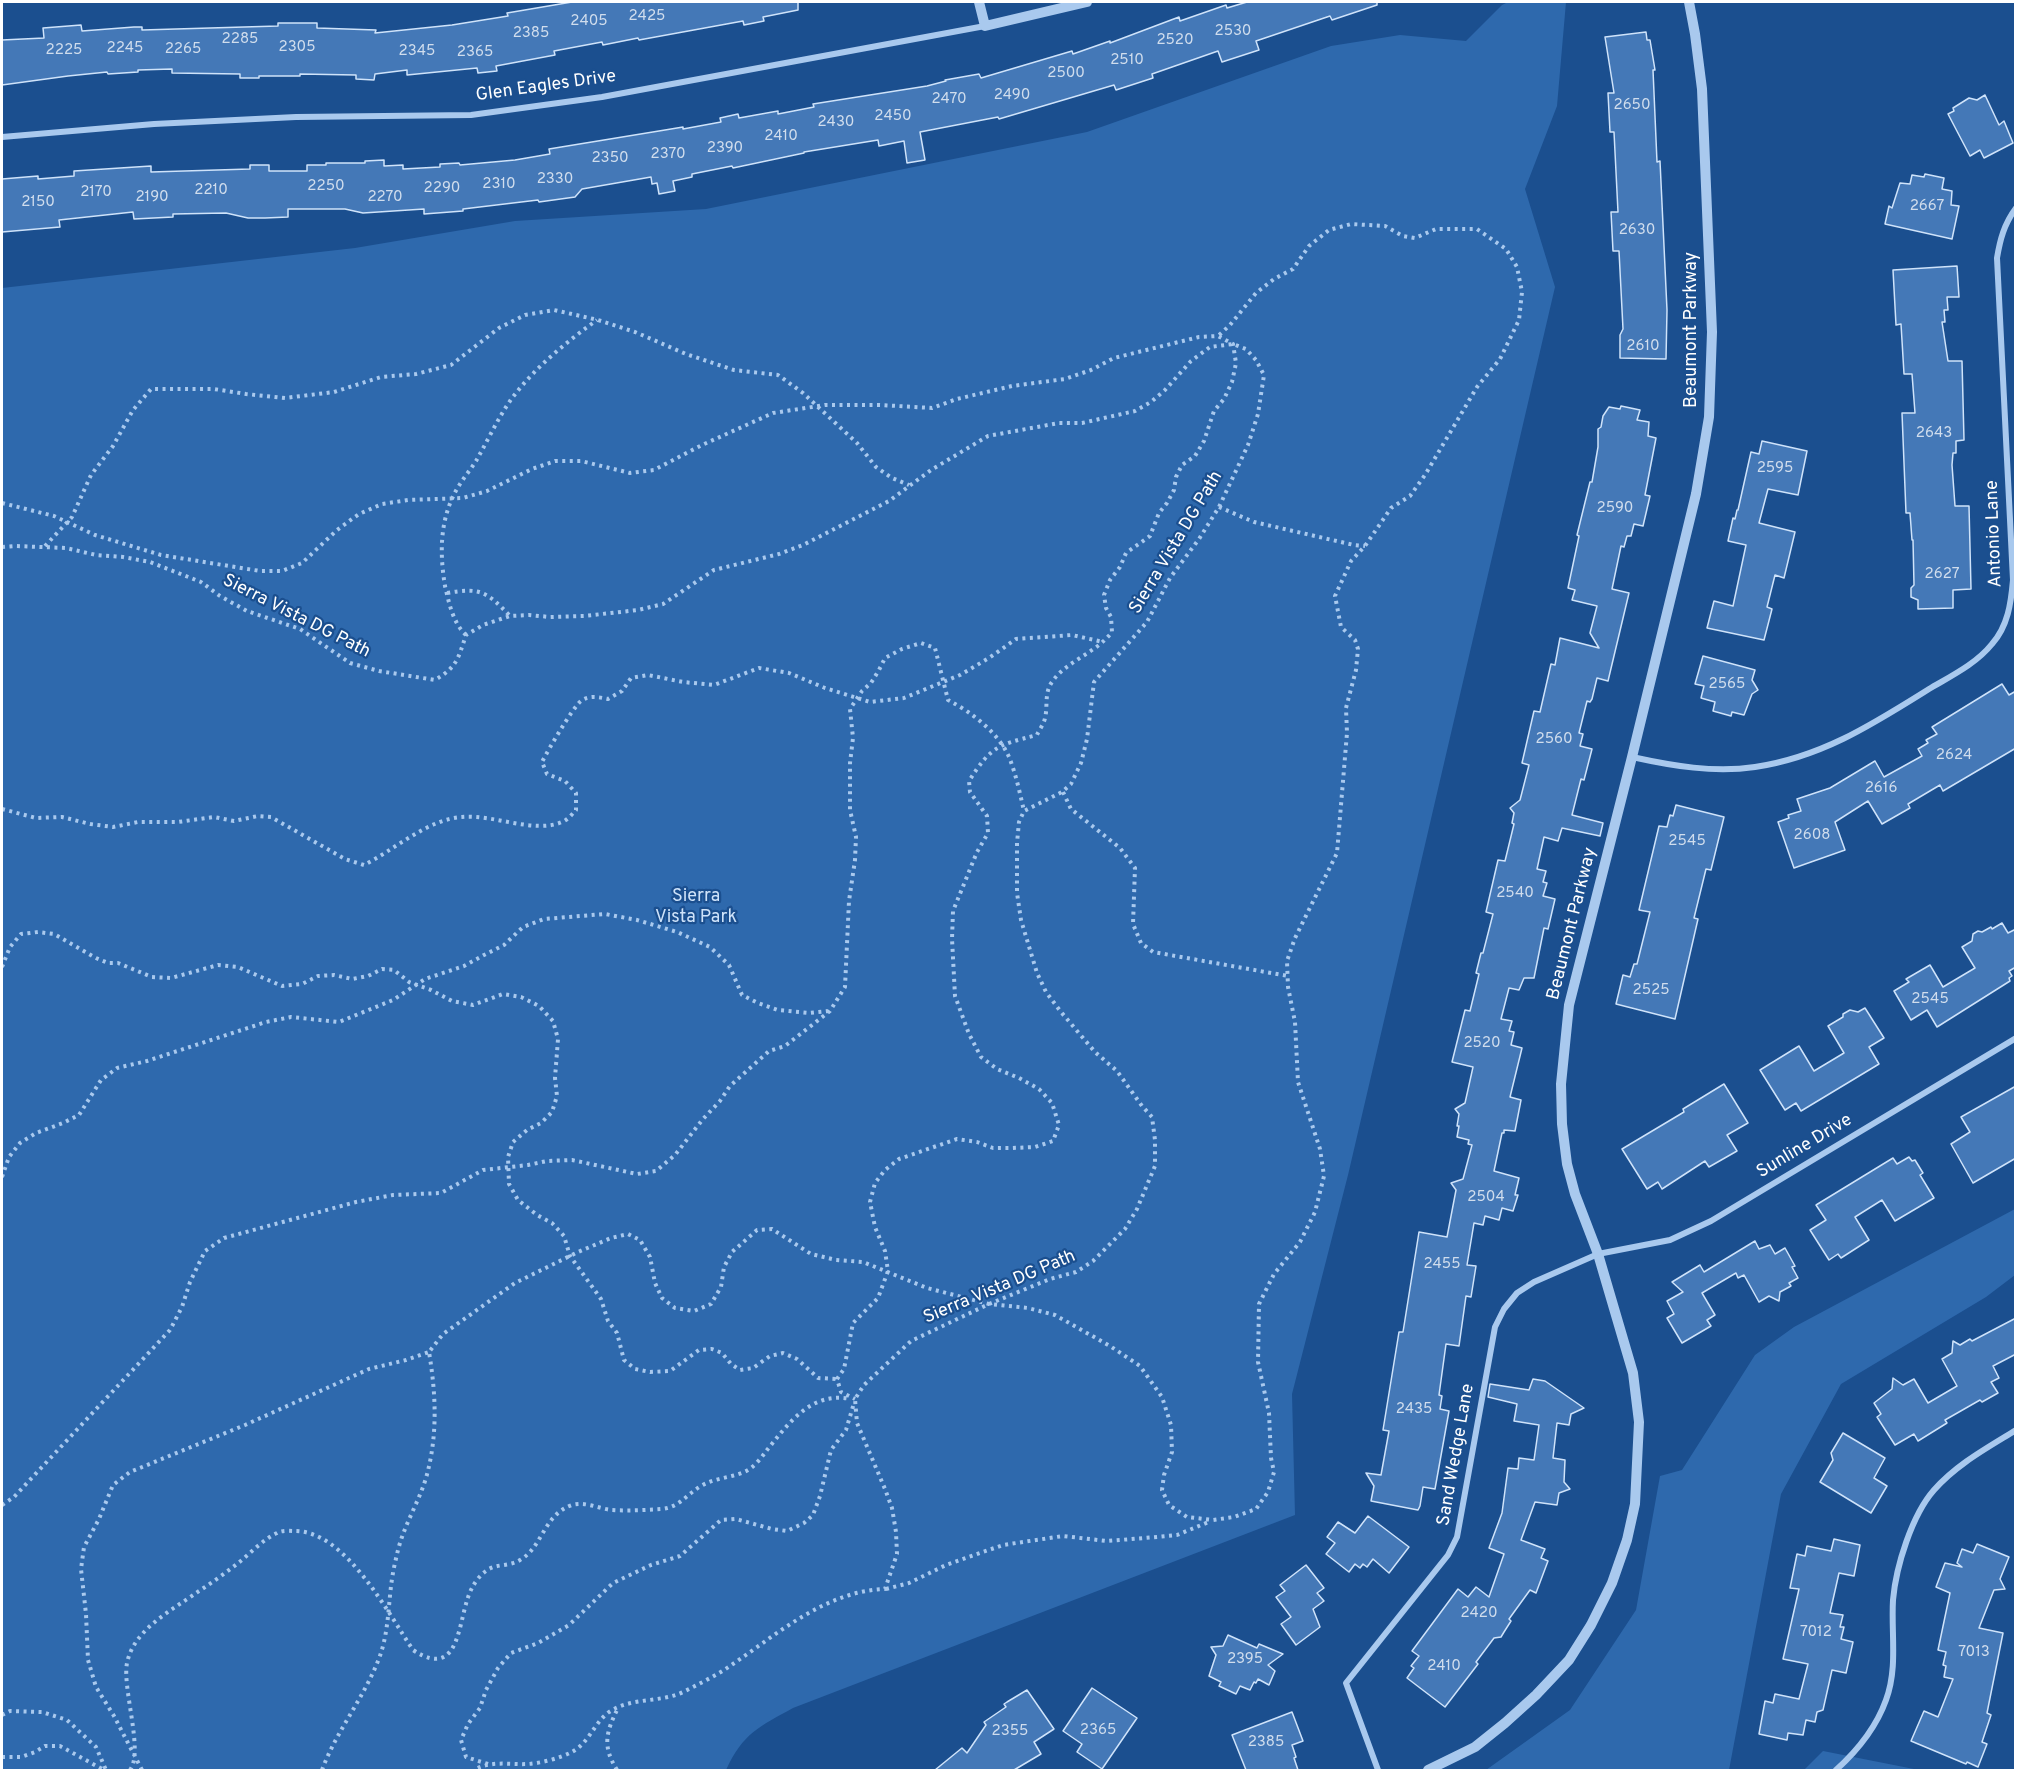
<!DOCTYPE html>
<html>
<head>
<meta charset="utf-8">
<style>
	body { margin:0 }
	#map { position:relative; width:2017px; height:1772px; overflow:hidden; background:#1b4f8f; font-family:Overpass,sans-serif }
	canvas { display:block }
	.frame { position:absolute; inset:0; border:3px solid #fff; pointer-events:none }
</style>
</head>
<body>
<div id="map">
<canvas width="2017" height="1772"></canvas>
<div class="frame"></div>
</div>
<script>
const g = document.querySelector('canvas').getContext('2d');
g.lineJoin = 'round';
function fillPath(path, color) { g.fillStyle = color; g.fill(path, 'evenodd'); }
function trace(path, color, width, dash) { g.strokeStyle = color; g.lineWidth = width; g.lineCap = dash ? 'butt' : 'round'; g.setLineDash(dash || []); g.stroke(path); }
function drawText(font, color, halo, rows, align = 'center') {
  g.font = font + ' Overpass,sans-serif'; g.lineWidth = 4.5; g.setLineDash([]); g.textBaseline = 'middle'; g.strokeStyle = halo; g.fillStyle = color; for (const [text, x, y, turn = 0] of rows) {
    g.save(); g.translate(x, y); g.rotate((+turn || 0) * Math.PI / 180); g.textAlign = isNaN(turn) ? turn : align; if (halo) g.strokeText(text, 0, 0); g.fillText(text, 0, 0); g.restore();
  }
}
fillPath(new Path2D(`
	M1508 2H1566L1557 106 1525 189 1555 287 1348 1175 1292 1394 1295 1515 793 1708C759 1727 743 1733 726 1770H2V288L355 248 515 221 706 209 1087 132 1331 46 1400 35 1466 41 1502 5Z
	M2015 1209V1275L1986 1297 1841 1384 1781 1494 1729 1770H1486L1570 1710 1636 1610 1660 1476 1682 1470 1755 1355 1794 1327Z
	M1823 1751 1919 1770H1804Z`), '#2e69ad');
const building = new Path2D(`
	M572 2H798V10L763 17 764 21 744 25 743 21 639 40 638 38 603 45 602 42 554 51 555 55 496 66 497 71 478 73 477 68 407 75V70L375 74 374 80 356 79V75L300 74V76H259V78H240V74L172 73V69L138 70V72L108 74 107 72 68 76 2 85V40L44 38 43 28 81 25 82 31 134 27H142V30L278 26V23H317V28L376 30 375 33 452 25 508 16 507 13Z
	M1247 2H1377V5L1332 20 1330 16 1256 41 1259 50 1222 62 1218 51 1152 74 1153 78 1116 90 1114 85 999 119 998 117 920 132 925 160 907 163 904 141 879 146 878 140 804 152V153L733 168 732 166 692 174V177L673 181 675 191 659 194 657 183 652 184 651 177 582 189 575 197 539 202 538 200 463 209V211L424 214V209L363 213 345 209H288V217L265 218H248L226 213 173 214V217L134 219 133 212 59 220 60 227 2 232V179L38 176V179L74 176V171L151 166V172L250 169V165H269V171H307V165H326V163H365V161L384 160V166L403 165V169L440 167V164L459 163 460 165 515 160 550 154 549 149 665 130 683 127V129L721 122 720 118 738 114 739 118 778 111V114L814 107 813 104 927 86 946 81 945 80 979 74 981 78 1072 51 1073 54 1110 41V43L1179 17 1180 21 1226 5 1227 8Z
	M1646 32 1647 40H1650L1655 70H1653L1657 162 1660 161 1667 310 1666 359 1620 358V335L1623 329 1619 251H1613L1611 212H1618L1614 132H1610L1608 93H1614L1605 37Z
	M1985 95 1999 125 2004 121 2013 143 1984 158 1980 150 1970 156 1948 114 1954 111 1953 108 1969 98 1977 100Z
	M1925 174 1944 178 1942 189 1952 191 1951 205 1959 206 1952 239 1885 224 1889 206 1892 208 1900 183 1910 184 1912 175 1924 177Z
	M1957 266 1959 297H1947L1948 310H1944L1945 322H1942L1948 361H1962L1964 440 1956 441V453H1953L1952 465 1955 506H1969L1971 589 1953 590V608L1918 609V600L1911 597V588L1914 585 1913 540H1912L1910 513H1906L1902 413H1915L1912 374H1904L1901 324 1896 325 1893 270Z
	M1621 406 1640 410 1637 420 1649 422 1648 436 1656 438 1645 495 1650 496 1643 526 1634 524 1631 536H1627L1624 547 1621 546 1612 589 1629 593 1608 681 1597 678 1592 699 1590 702 1587 701 1579 733 1583 734 1580 746 1592 749 1584 780 1581 779 1572 815 1603 823 1600 836 1562 828 1558 841 1544 837 1537 869 1546 871 1543 882 1547 883 1543 896 1555 899 1548 929 1544 928 1534 978H1524L1519 990 1509 988 1501 1019 1512 1021 1509 1031 1514 1032 1511 1045 1522 1048 1510 1097 1521 1100 1515 1131 1504 1130V1133H1502L1494 1171 1519 1178 1515 1195H1518L1513 1211 1502 1208 1499 1220 1485 1216 1483 1225 1474 1223 1467 1265 1476 1266 1471 1297 1466 1296 1459 1346 1446 1344 1439 1395 1442 1396 1440 1409 1449 1411 1435 1489 1423 1487 1420 1506 1418 1510 1371 1501 1374 1486 1366 1473 1381 1475 1389 1431 1383 1430 1399 1332H1403L1419 1232 1447 1237 1456 1190 1451 1183 1463 1179 1472 1145 1468 1144 1469 1140 1457 1137 1459 1126H1457L1459 1114 1455 1109 1465 1103 1473 1067 1452 1062 1465 1010 1470 1011 1479 974 1476 973 1481 953H1483L1493 914 1486 912 1498 860 1505 861 1514 824 1512 823 1514 813 1510 808 1520 800 1529 765 1522 763 1534 711 1540 712 1551 664 1555 665 1560 638 1599 648 1590 633 1597 606 1572 600 1575 590 1568 588 1579 536 1577 535 1590 482H1592L1598 447V429L1601 427 1603 416 1609 407 1620 409Z
	M1762 441 1807 451 1798 495 1768 489 1759 523 1795 532 1784 578 1775 575 1767 607 1772 609 1764 640 1707 628 1714 601 1733 606 1746 545 1728 541 1733 518 1735 519 1737 510H1738L1751 452 1759 454Z
	M1703 656 1755 670 1752 680 1758 690 1752 694 1744 715 1732 712 1731 716 1713 711 1715 702 1701 698 1704 686 1695 684Z
	M2002 684 2009 695 2016 691V748L1943 791 1940 785 1908 804 1910 808 1882 824 1868 801 1835 822 1845 850 1794 868 1778 822 1789 818 1788 815 1801 811 1797 799 1830 788 1875 761 1884 777 1922 756 1918 749 1928 743 1926 740 1937 734 1932 727Z
	M1676 805 1724 817 1711 870 1706 869 1694 918 1698 919 1675 1019 1616 1004 1623 975 1630 977 1634 964H1637L1650 912 1639 910 1659 826 1667 827 1670 815 1673 816Z
	M2002 923 2008 933 2016 929V967L2009 971 2012 976 2009 978 2010 981 1937 1027 1927 1010 1911 1020 1894 991 1909 982 1906 979 1930 965 1943 987 1975 968 1962 947 1972 941 1973 934 1978 931 1982 932 1991 927 1992 929Z
	M1865 1008 1884 1038 1869 1047 1879 1064 1801 1111 1796 1103 1785 1110 1760 1070 1799 1046 1814 1071 1844 1053 1828 1026 1843 1017V1014L1850 1010 1858 1012Z
	M1724 1084 1748 1123 1727 1135 1737 1151 1709 1167 1705 1161 1662 1189 1658 1182 1647 1189 1622 1149 1684 1112 1683 1109Z
	M2016 1086V1158L1973 1183 1951 1144 1970 1132 1961 1117Z
	M1909 1157 1912 1161 1915 1160 1923 1173 1920 1175 1934 1198 1895 1221 1882 1200 1855 1217 1869 1240 1841 1258 1838 1254 1829 1260 1810 1230 1826 1220 1816 1205 1893 1158 1897 1164Z
	M1755 1241 1759 1249 1770 1245 1775 1254 1785 1248 1795 1266 1792 1267 1798 1278 1789 1283 1791 1286 1780 1292 1779 1301 1769 1296 1759 1302 1744 1275 1738 1278 1736 1273 1702 1293 1715 1315 1707 1320 1711 1326 1682 1343 1667 1318 1674 1314 1667 1301 1683 1292 1672 1282 1700 1265 1704 1272Z
	M2016 1318V1354L1993 1366 1999 1378 1991 1382 1998 1393 1982 1402 1980 1400 1945 1420 1947 1423 1918 1441 1914 1434 1895 1445 1877 1417 1881 1414 1874 1403 1892 1389 1893 1378 1903 1385 1914 1379 1928 1403 1957 1386 1942 1359 1952 1353 1953 1341 1960 1345 1970 1339 1972 1341Z
	M1533 1379 1545 1381 1584 1408 1571 1414 1569 1425 1557 1423 1553 1458 1565 1460 1564 1482 1570 1489 1559 1493 1557 1505 1535 1502 1521 1540 1545 1549 1541 1558 1548 1561 1536 1593 1530 1590 1509 1619 1511 1621 1504 1632 1501 1637 1494 1638 1476 1662 1478 1664 1445 1707 1407 1678 1414 1668 1411 1666 1419 1656 1412 1651 1458 1589 1468 1597 1476 1587 1489 1597 1504 1554 1489 1548 1502 1513 1508 1468 1518 1469 1519 1458 1534 1460 1539 1425 1514 1421 1517 1404 1488 1397 1490 1384 1529 1390Z
	M1843 1433 1885 1458 1874 1478 1887 1486 1871 1513 1820 1482 1833 1460 1831 1453Z
	M1368 1516 1409 1547 1389 1573 1373 1559 1367 1567 1363 1564 1360 1568 1355 1564 1349 1572 1326 1554 1335 1543 1327 1537 1338 1522 1355 1533Z
	M1834 1539 1860 1545 1854 1576 1839 1573 1830 1613 1843 1615 1840 1627H1844L1841 1639 1853 1642 1846 1673 1832 1670 1823 1710 1817 1712 1815 1722 1806 1720 1803 1735 1788 1733 1787 1740 1759 1734 1765 1701 1773 1703 1775 1694 1799 1699 1808 1664 1783 1659 1799 1589 1790 1588 1797 1554 1805 1556 1807 1546 1831 1551Z
	M1977 1544 2009 1557 2000 1579 2005 1589 1994 1590 1979 1628 2003 1633 1987 1713 1991 1715 1982 1742 1987 1744 1978 1767 1967 1762 1966 1764 1911 1741 1924 1711 1938 1717 1953 1679 1944 1677 1946 1666 1943 1665 1946 1652 1938 1650 1950 1593 1936 1587 1945 1563 1962 1567 1957 1563 1962 1549 1973 1553Z
	M1306 1565 1324 1588 1317 1593 1324 1601 1313 1609 1320 1627 1296 1645 1281 1624 1291 1617 1276 1597 1285 1591 1280 1585Z
	M1228 1635 1257 1648 1259 1644 1283 1654 1268 1665 1275 1671 1269 1685 1258 1679 1256 1683 1254 1682 1250 1690 1240 1686 1236 1694 1219 1686 1221 1682 1209 1676 1216 1655 1211 1647 1223 1646Z
	M1092 1688 1137 1718 1102 1769 1077 1752 1082 1744 1063 1731Z
	M1027 1690 1054 1729 1034 1742 1041 1754 1014 1770H935L962 1748 967 1753 986 1725 984 1722 1006 1707 1004 1704 1007 1702Z
	M1292 1712 1303 1741 1292 1745 1296 1757 1294 1758 1298 1770H1246L1232 1735Z`);
fillPath(building, '#4478b7');
trace(building, '#cfe3fa', 1.5);
trace(new Path2D(`
	M2 503 54 516 95 535 161 555 260 571H282L302 563 337 530 359 514 382 504 408 500 463 498 487 491 532 469 555 461H581L630 473 654 470 702 445 773 413 825 405H880L932 408 957 399 1012 386 1065 379 1091 370 1114 358 1199 337 1218 336 1233 344 1236 363 1232 382 1224 399 1214 411 1204 441 1195 456 1182 465 1176 477 1174 490 1167 503 1159 513 1150 536 1126 553 1120 567 1110 580 1104 595 1106 608 1111 617 1112 632C1095 654 1066 661 1052 682 1044 693 1048 707 1045 718 1044 724 1039 730 1037 735 998 745 991 746 969 781L970 792 987 816 988 833 977 852 953 911 952 939 955 996 969 1034 981 1057 997 1069 1019 1078 1039 1089 1052 1103 1059 1125 1053 1141 1035 1147 1012 1148H993L977 1142 957 1139 899 1159 885 1170 875 1183 870 1202 875 1227 885 1251 888 1271 878 1298 853 1323 844 1369 837 1379 841 1392 855 1399
	M1219 507 1254 522 1354 545 1365 546
	M45 546 72 517 91 475 113 446 133 410 151 389H214L246 394 285 398 334 392 381 377 416 374 451 365 499 328 525 315 554 310 598 320 635 332 686 354 734 370 778 375 803 393 857 443 876 467 892 478 909 485
	M2 547 15 546 66 548 96 555 123 557 150 562 201 582 220 596 247 611 300 629 350 663 379 671 435 680C457 667 458 659 466 635L483 625 510 616 529 615 550 617 584 616 638 610 663 604 714 570 779 554 803 545 889 501 931 470 988 436 1059 423H1082L1135 411 1151 402 1165 390 1191 361 1210 347 1233 344 1246 349 1256 360 1264 375 1258 414 1248 445 1219 507 1199 539 1170 578 1147 622 1094 682 1087 739 1081 763 1071 784 1062 792 1024 811 1019 822 1017 843V893L1021 920 1037 973 1046 992 1061 1012 1095 1052 1117 1071 1142 1106 1152 1117 1155 1140V1166L1137 1209 1125 1229 1093 1261 1076 1272 1050 1279 989 1304 911 1341 864 1385 855 1399 857 1423 885 1489 892 1508 896 1532 897 1554 885 1589C823 1591 773 1638 724 1670 711 1678 697 1685 683 1692 660 1703 631 1697 609 1712 594 1723 589 1743 572 1752 560 1758 542 1763 528 1764 509 1765 492 1760 474 1770
	M447 593C481 587 487 592 510 616
	M466 635C453 623 449 603 445 586 439 550 440 515 460 484 465 476 471 469 476 461 487 442 497 420 510 401 533 369 565 343 597 320
	M1063 792 1071 809 1120 848 1135 868 1133 924 1141 943 1153 952 1288 976
	M2 809 36 818 62 817 90 824 113 827 138 822H178L214 817 234 821 258 816 271 817 345 859 364 865C394 850 428 819 462 817 493 814 534 834 562 822 568 820 572 814 576 810V793L565 781 547 774 542 762C547 752 573 707 581 701 589 695 598 697 608 699L622 691 631 678 648 675 683 682 714 685 759 668 789 673 825 688 870 702 904 698 960 675 989 658 1016 639 1072 635 1103 642
	M2 967 10 947 21 934 38 932 54 934 96 958 108 963H118L152 977 171 978 218 965 238 967 282 986 302 984 318 976 334 975 352 979 368 976 382 969 394 970 409 982 431 990 452 1001 473 1005 503 994 521 997 539 1006 553 1021 558 1039 555 1078 557 1096 552 1112 541 1123 527 1130 513 1142 508 1157 509 1184 518 1200 537 1215 552 1223 564 1236 570 1256 601 1299 608 1321 617 1333 624 1360 635 1369 650 1372 670 1371 699 1350 712 1349 722 1353 731 1364 740 1370 753 1368 770 1356 783 1353 797 1359 818 1378 837 1379
	M2 1177 9 1157 20 1143 36 1133 63 1123 79 1115 101 1080 117 1068 147 1061 266 1022 291 1017 339 1022 393 1000 425 979 464 966 484 955 504 945 523 927 544 919 605 914 637 920 677 932 710 947 729 965 742 995 758 1003 778 1010 809 1013 828 1011
	M2 1505 14 1497 170 1330 182 1307 190 1282 205 1251 224 1238 356 1202 393 1195 441 1193 483 1170 528 1165 547 1161 572 1160 637 1174 656 1171 675 1155 703 1119 720 1101 730 1086 769 1051 785 1046 830 1011 845 987 849 901 855 860 856 837 850 810V763L853 738 850 709 862 691 871 683 879 670 885 658 902 649 921 643 935 648 948 700C971 712 998 732 1009 757 1016 774 1020 794 1024 811
	M886 1589 909 1583 946 1565 1003 1545 1063 1536 1107 1541 1157 1537 1177 1535 1211 1521
	M2 1715 10 1711 42 1712 67 1720 96 1747 106 1770
	M2 1757H21L35 1752 45 1746H60L104 1770
	M488 1764 466 1757 461 1740 468 1724 480 1708 486 1690 498 1668 511 1653 538 1643 569 1625 613 1583 651 1565 680 1556 721 1520 736 1519 772 1529 787 1531 804 1523 813 1515 820 1496 831 1450 846 1430 854 1403
	M130 1770C144 1752 122 1688 127 1663 134 1629 171 1611 196 1593 210 1584 224 1574 237 1564 250 1554 262 1540 277 1533 282 1530 289 1531 294 1531 345 1530 388 1613 413 1650 463 1683 457 1615 472 1588 475 1582 480 1575 486 1571 496 1563 509 1567 520 1560 543 1547 543 1515 572 1505 585 1501 600 1509 612 1510 629 1511 646 1510 662 1509 680 1507 687 1494 701 1486 714 1478 730 1478 744 1472 754 1468 761 1458 767 1450 789 1423 811 1391 851 1399
	M142 1770 114 1716 96 1687 88 1660 86 1614 81 1569 84 1547 99 1519 113 1485 130 1472 245 1425 369 1369 406 1360 429 1352
	M322 1770C336 1732 363 1699 378 1661 391 1629 387 1597 395 1563 397 1554 399 1545 402 1537 409 1517 420 1498 426 1478 438 1436 436 1394 429 1352L443 1334 515 1283 578 1252 611 1238 628 1234 640 1240 650 1257 655 1283 662 1298 675 1308 694 1311 711 1304 721 1287 724 1267 732 1252 757 1230 772 1229 811 1254 836 1260 863 1262 927 1288 989 1304 1028 1308 1055 1315 1110 1346 1140 1366 1162 1397 1171 1425 1172 1452 1164 1475 1162 1490 1169 1505 1187 1517 1213 1520 1234 1517 1256 1509 1268 1492 1274 1472 1271 1458 1269 1413 1258 1362 1259 1304 1274 1274 1300 1242 1315 1212 1324 1176 1320 1149 1298 1082 1295 1022 1288 987 1287 961 1295 938 1337 853 1347 733 1346 708 1356 670 1358 649 1355 640 1341 627 1335 596 1351 561 1365 546 1391 508 1410 496 1425 475 1477 387 1500 359 1519 320 1522 292 1517 267 1506 249 1477 229H1436L1415 238 1403 236 1385 226 1351 224 1329 230 1309 246 1293 269 1274 279 1256 293 1230 325 1218 336
	M617 1770C602 1746 606 1732 618 1708`), '#a9c9ee', 4, [3, 4.5]);
trace(new Path2D(`
	M2 137 154 124 296 117 471 115 602 97 985 26
	M1632 757C1673 766 1714 773 1755 767 1822 757 1873 724 1929 689 1951 676 1976 664 1992 644 2008 626 2011 603 2013 580L1997 258C2000 240 2004 224 2016 208
	M1378 1770 1346 1683 1448 1555 1457 1537 1495 1327 1504 1309 1517 1293 1534 1282 1598 1254 1670 1240 1711 1221 2016 1038
	M1836 1770C1857 1751 1876 1728 1886 1700 1898 1668 1891 1633 1893 1600 1896 1566 1912 1515 1934 1490 1957 1464 1987 1448 2016 1430`), '#a9c9ee', 6);
trace(new Path2D(`
	M979 2 985 26 1087 2
	M1428 1770 1475 1747 1505 1723 1536 1695 1569 1660 1591 1625 1612 1583 1627 1540 1635 1504 1639 1422 1633 1373 1598 1254 1575 1194 1567 1164 1562 1124 1561 1084 1569 1005 1632 757 1696 494 1709 417 1712 332 1702 89 1695 34 1689 2`), '#a9c9ee', 10);
drawText('15px', '#d0dded', null, [
	["2425",647,17],
	["2405",589,22],
	["2530",1233,32],
	["2385",531,34],
	["2285",240,40],
	["2520",1175,41],
	["2305",297,48],
	["2245",125,49],
	["2265",183,50],
	["2225",64,51],
	["2345",417,52],
	["2365",475,53],
	["2510",1127,61],
	["2500",1066,74],
	["2490",1012,96],
	["2470",949,100],
	["2650",1632,106],
	["2450",893,117],
	["2430",836,123],
	["2410",781,137],
	["2390",725,149],
	["2370",668,155],
	["2350",610,159],
	["2330",555,180],
	["2310",499,185],
	["2250",326,187],
	["2290",442,189],
	["2210",211,191],
	["2170",96,193],
	["2190",152,198],
	["2270",385,198],
	["2150",38,203],
	["2667",1927,207],
	["2630",1637,231],
	["2610",1643,347],
	["2643",1934,434],
	["2595",1775,469],
	["2590",1615,509],
	["2627",1942,575],
	["2565",1727,685],
	["2560",1554,740],
	["2624",1954,756],
	["2616",1881,789],
	["2608",1812,836],
	["2545",1687,842],
	["2540",1515,894],
	["2525",1651,991],
	["2545",1930,1000],
	["2520",1482,1044],
	["2504",1486,1198],
	["2455",1442,1265],
	["2435",1414,1410],
	["2420",1479,1614],
	["7012",1816,1633],
	["7013",1974,1653],
	["2395",1245,1660],
	["2410",1444,1667],
	["2365",1098,1731],
	["2355",1010,1732],
	["2385",1266,1743]
]);
drawText('18px', '#fff', '#1b4f8f', [
	["Glen Eagles Drive",546,87,-8],
	["Beaumont Parkway",1692,330,-90],
	["Antonio Lane",1995,534,-92],
	["Sierra Vista DG Path",1177,543,-59],
	["Sierra Vista DG Path",296,617,27],
	["Beaumont Parkway",1573,924,-76],
	["Sunline Drive",1805,1147,-31],
	["Sierra Vista DG Path",1000,1288,-23],
	["Sand Wedge Lane",1457,1455,-80]
]);
drawText('18px', '#cfe3fa', '#1b4f8f', [
	["Sierra",696,897],
	["Vista Park",696,918]
]);
</script>
</body>
</html>
